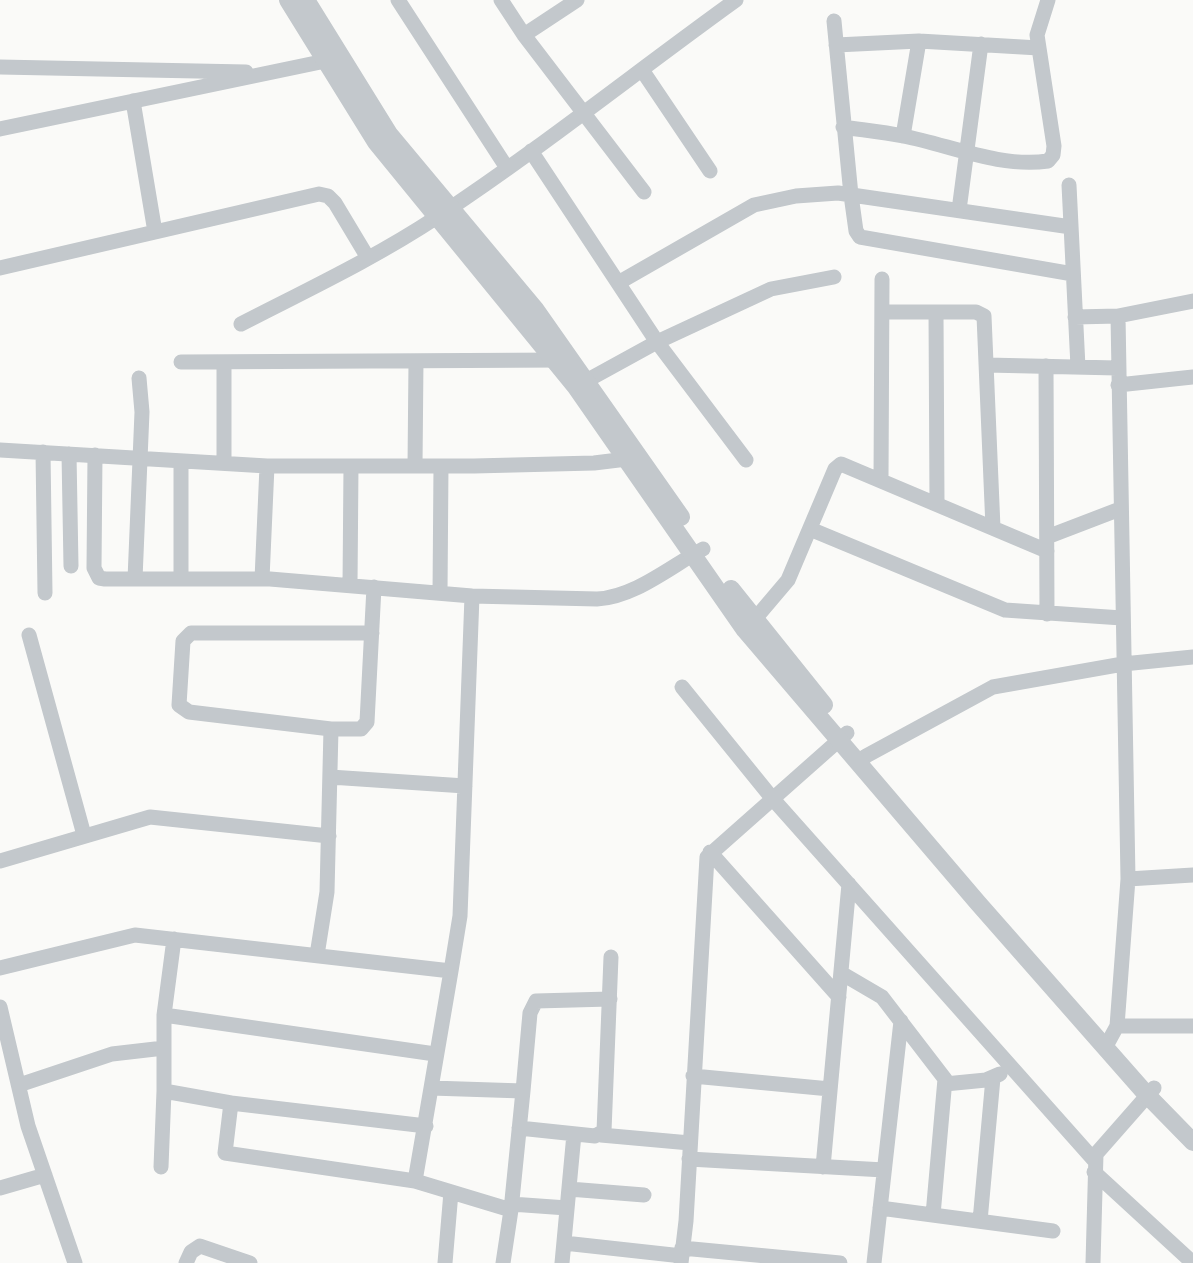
<!DOCTYPE html>
<html>
<head>
<meta charset="utf-8">
<style>
	body { margin:0 }
	canvas { display:block; background:#fafaf8 }
</style>
</head>
<body>
<canvas width="1193" height="1263"></canvas>
<script>
const g = document.querySelector('canvas').getContext('2d');
g.lineJoin = 'round';
function trace(path, color, width, dash) { g.strokeStyle = color; g.lineWidth = width; g.lineCap = dash ? 'butt' : 'round'; g.setLineDash(dash || []); g.stroke(path); }
trace(new Path2D(`
	M398 0 507 168
	M501 0 524 35 644 192
	M834 21 851 195 856 231 860 237 1073 274
	M524 35 577 0
	M836 45 919 41 1039 48
	M0 67 246 72
	M642 70 710 171
	M133 101 155 232
	M843 127C863 130 883 132 903 136 950 145 999 168 1048 161L1053 155 1054 146 1037 35 1048 0
	M0 129 335 59
	M903 136 919 41
	M531 151 657 342 746 460
	M1069 185 1078 367
	M959 210 981 44
	M0 268 319 194 328 196 335 203 368 258
	M618 283 754 205 796 196 838 193 1071 227
	M882 312H976L984 316 993 528
	M936 312 937 504
	M1075 317 1118 316 1193 301
	M241 324C307 290 375 258 437 217 540 149 636 72 736 0
	M181 362 562 360
	M224 362V462
	M987 365 1117 368
	M1046 366 1047 614
	M586 381 657 342 771 289 834 277
	M1118 385 1193 377
	M0 450 267 466H474L594 463 635 458
	M43 452 45 593
	M69 454 71 566
	M95 455 94 568 99 578 105 579H270L472 596 597 599C635 597 671 566 703 549
	M181 461V579
	M415 466 416 361
	M881 480 882 279
	M810 529 1005 610 1122 618
	M1047 537 1120 509
	M135 579 142 412 139 378
	M262 579 267 466
	M350 585 351 466
	M440 593 441 466
	M749 626 788 580 835 469 841 464 1047 551
	M372 633H191L183 641 179 705 189 712 331 729H361L367 722 374 587
	M29 635 84 835
	M682 687 772 798 1094 1160
	M858 763 866 756 993 687 1123 664 1193 657
	M330 777 465 786
	M710 852 839 997
	M0 861 150 817 329 836
	M1128 879 1193 875
	M317 955 327 892 331 729
	M0 968 135 935 451 971 431 1088 523 1091 511 1210 415 1181 225 1153 231 1103 164 1091V1015L174 939
	M451 971 460 916 472 596
	M841 973 882 997 945 1079 933 1215
	M0 1007 28 1126 75 1263
	M164 1015 435 1054
	M1117 1026H1193
	M1105 1048 1117 1026 1128 879 1118 316
	M693 1076 830 1089
	M945 1084 986 1080 1000 1074
	M19 1085 112 1054 164 1048
	M523 1091 530 1013 536 1001 610 999
	M231 1103 426 1126
	M519 1128 595 1136 604 1131 611 957
	M601 1135 690 1143
	M689 1159 884 1170
	M161 1167 164 1091
	M823 1167 849 884
	M1094 1172 1193 1263
	M415 1181 431 1088
	M0 1188 45 1175
	M569 1189 644 1195
	M511 1204 567 1208
	M880 1208 1053 1231
	M980 1221 993 1078
	M564 1243 682 1256
	M682 1248 840 1263
	M186 1263 191 1252 200 1246 250 1263
	M445 1263 451 1192
	M503 1263 511 1210
	M562 1263 574 1134
	M681 1263 686 1221 707 857 847 733
	M874 1263 901 1021
	M1093 1263 1096 1154 1154 1088`), '#c3c8cc', 15);
trace(new Path2D(`
	M288 0 376 142 576 387 745 630 978 903 1147 1095 1193 1142
	M306 0 389 134 535 309 681 517
	M731 589 824 705`), '#c3c8cc', 18);
</script>
</body>
</html>
